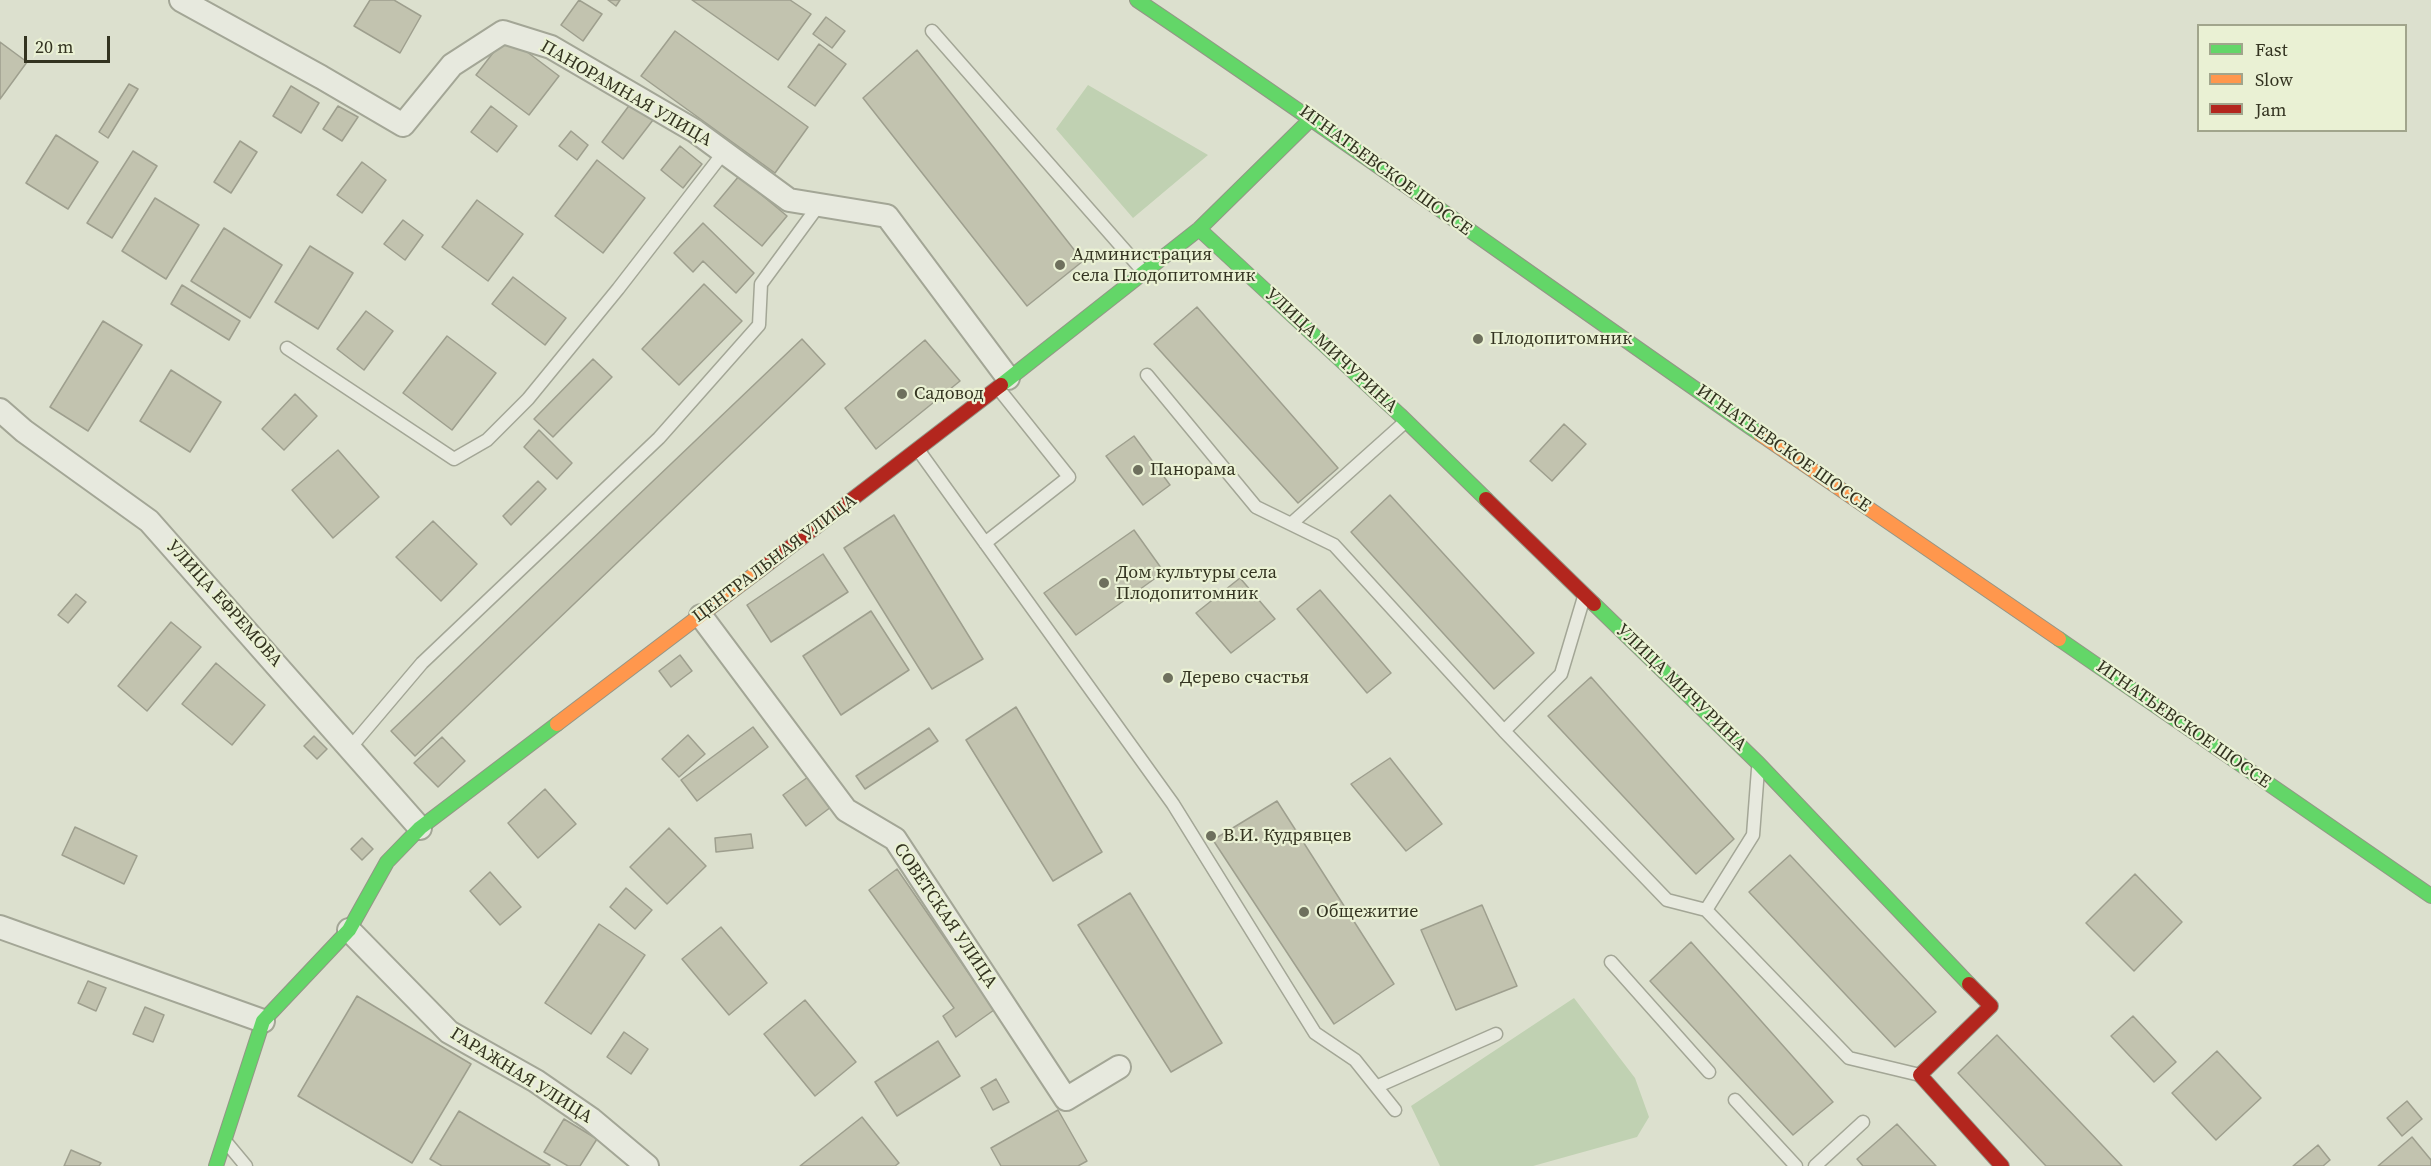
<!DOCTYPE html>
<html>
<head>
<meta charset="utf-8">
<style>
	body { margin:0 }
	#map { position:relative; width:2431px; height:1166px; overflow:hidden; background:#dce0ce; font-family:"Source Serif 4",serif }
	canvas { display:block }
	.legend { position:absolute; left:2197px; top:24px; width:210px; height:108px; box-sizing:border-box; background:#eaf1d4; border:2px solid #a1a58c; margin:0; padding:8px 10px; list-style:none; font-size:18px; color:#333320 }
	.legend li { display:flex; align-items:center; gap:12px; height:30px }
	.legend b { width:30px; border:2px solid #a1a58c }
	.scale { position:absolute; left:24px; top:36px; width:86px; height:27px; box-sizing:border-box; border:3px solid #333320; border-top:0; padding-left:8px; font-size:18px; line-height:21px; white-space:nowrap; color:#333320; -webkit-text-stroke:4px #eaf1d4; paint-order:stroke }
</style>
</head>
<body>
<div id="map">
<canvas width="2431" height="1166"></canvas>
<ul class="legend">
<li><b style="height:8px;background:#63d668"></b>Fast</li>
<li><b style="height:8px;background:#ff974d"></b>Slow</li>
<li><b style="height:8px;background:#b3261e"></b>Jam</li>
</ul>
<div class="scale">20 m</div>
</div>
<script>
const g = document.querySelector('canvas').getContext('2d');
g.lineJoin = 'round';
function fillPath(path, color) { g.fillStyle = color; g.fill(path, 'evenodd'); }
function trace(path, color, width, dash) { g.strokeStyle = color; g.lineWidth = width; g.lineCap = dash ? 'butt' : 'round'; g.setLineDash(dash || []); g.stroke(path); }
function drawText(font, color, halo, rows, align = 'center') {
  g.font = font + ' "Source Serif 4",serif'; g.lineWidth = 4.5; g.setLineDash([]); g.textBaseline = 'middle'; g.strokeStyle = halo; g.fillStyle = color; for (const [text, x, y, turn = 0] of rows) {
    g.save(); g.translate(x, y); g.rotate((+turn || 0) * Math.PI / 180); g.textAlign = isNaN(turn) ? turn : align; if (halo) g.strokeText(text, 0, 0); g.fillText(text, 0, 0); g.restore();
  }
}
fillPath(new Path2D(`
	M1088 85 1208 155 1133 218 1056 129Z
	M1574 998 1635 1078 1649 1117 1637 1137 1533 1166H1440L1411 1106Z`), '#c0d1b2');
const building = new Path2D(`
	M370 0H394L421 16 400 53 354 26Z
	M579 0 602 14 583 41 561 25Z
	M608 0H620L616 6Z
	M692 0H790L811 14 778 60Z
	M826 17 845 31 832 48 813 34Z
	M675 31 808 127 775 173 641 76Z
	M506 36 559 76 529 115 476 75Z
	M0 42 27 62 0 99Z
	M819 44 846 64 815 106 788 87Z
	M917 50 1083 261 1027 306 863 98Z
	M129 84 138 89 108 138 99 132Z
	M291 86 319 103 301 133 273 116Z
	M631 103 653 120 623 159 602 142Z
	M338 106 358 117 342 141 323 129Z
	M491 106 517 126 497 152 471 132Z
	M571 131 588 145 577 160 559 146Z
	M56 135 98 162 68 209 26 183Z
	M240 141 257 152 231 193 214 182Z
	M680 146 702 164 683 188 661 170Z
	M133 151 157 166 112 238 87 223Z
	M597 160 645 198 603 253 555 216Z
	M362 162 386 180 362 213 337 195Z
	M739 176 787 216 762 246 714 206Z
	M155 198 199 225 166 279 122 251Z
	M477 200 523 234 488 281 442 247Z
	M403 220 423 235 405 260 384 244Z
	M703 223 754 273 736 293 703 261 693 272 674 253Z
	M224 228 282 265 250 318 191 281Z
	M310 246 353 273 318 329 275 302Z
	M513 277 566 318 545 345 492 304Z
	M704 284 742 321 679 385 642 349Z
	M182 285 240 321 229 340 171 304Z
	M1197 307 1338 468 1298 503 1154 344Z
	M366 311 393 331 364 370 337 349Z
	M103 321 142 345 88 431 50 407Z
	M447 336 496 373 452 430 403 393Z
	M802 339 825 364 415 756 391 731Z
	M925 340 960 381 876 449 845 408Z
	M593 359 612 377 553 437 534 419Z
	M171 370 221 402 190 452 140 421Z
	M295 394 317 416 284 450 262 429Z
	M1564 424 1586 444 1552 481 1530 461Z
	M539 430 572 463 557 479 524 447Z
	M1134 436 1170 485 1143 505 1106 456Z
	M338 450 379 497 333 538 292 490Z
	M538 481 546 489 511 525 503 516Z
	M1390 495 1534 653 1494 689 1351 532Z
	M894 515 983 659 932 689 844 548Z
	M433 521 477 564 441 601 396 557Z
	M1134 530 1164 572 1076 635 1044 593Z
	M823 554 848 592 771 642 747 605Z
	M1240 578 1275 619 1231 653 1196 613Z
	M1320 590 1391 673 1367 693 1297 609Z
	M76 594 86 602 68 623 58 615Z
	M871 611 909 670 841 715 803 656Z
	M171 622 201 647 147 711 118 686Z
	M680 655 692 671 671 687 659 671Z
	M216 663 265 705 232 745 182 704Z
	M1591 677 1734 839 1696 874 1548 716Z
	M1016 707 1102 852 1053 881 966 740Z
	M753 727 768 747 697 801 681 780Z
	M929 728 938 741 865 789 856 776Z
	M688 735 705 754 679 777 662 759Z
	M314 736 327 749 317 759 304 746Z
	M442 737 465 761 438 787 414 763Z
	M1390 758 1442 824 1406 851 1351 784Z
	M808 777 831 807 806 826 783 795Z
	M545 789 576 824 538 858 508 823Z
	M1277 801 1394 984 1334 1024 1213 840Z
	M75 827 137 856 124 884 62 855Z
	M669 828 706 866 667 904 630 867Z
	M751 834 753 848 716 852 715 838Z
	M362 838 373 849 362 860 351 849Z
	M1790 855 1936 1012 1895 1047 1749 892Z
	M897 869 994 1010 956 1037 943 1016 954 1008 869 890Z
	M490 872 521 907 500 925 470 891Z
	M2135 874 2182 922 2134 971 2086 923Z
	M626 888 652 910 635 929 610 907Z
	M1130 893 1222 1043 1171 1072 1078 925Z
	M1482 905 1517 986 1456 1010 1421 930Z
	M599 924 645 955 591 1034 545 1003Z
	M721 927 767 983 729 1015 682 959Z
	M1691 942 1833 1102 1793 1135 1650 981Z
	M88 981 106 988 96 1011 78 1003Z
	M357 996 471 1064 412 1163 298 1096Z
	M805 1000 856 1062 815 1096 764 1034Z
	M145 1007 164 1015 153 1042 133 1034Z
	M2133 1016 2176 1062 2154 1082 2111 1036Z
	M624 1032 648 1049 631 1074 607 1057Z
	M1997 1035 2122 1166H2046L1958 1073Z
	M938 1041 960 1076 897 1116 875 1082Z
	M2217 1051 2261 1098 2216 1140 2172 1093Z
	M996 1079 1009 1102 993 1110 981 1088Z
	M2407 1101 2422 1119 2402 1136 2387 1118Z
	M1058 1110 1087 1161 1078 1166H1001L991 1148Z
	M459 1111 550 1165 549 1166H442L430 1159Z
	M862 1117 899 1163 895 1166H800Z
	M564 1119 597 1139 580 1166H568L544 1152Z
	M1897 1124 1936 1166H1863L1857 1159Z
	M2412 1137 2431 1160V1166H2378Z
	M2318 1145 2330 1160 2323 1166H2293Z
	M71 1150 101 1163 99 1166H64Z`);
fillPath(building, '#c2c3af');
trace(building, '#9e9f8e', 1.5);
const lane = new Path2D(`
	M932 31 1143 271
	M287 348 454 459 487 440 528 399 618 289 724 152
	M1147 375 1256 507 1334 545 1504 731 1667 900 1706 910 1849 1058 1920 1075
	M919 451 1173 804 1315 1033 1355 1060 1395 1110
	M1292 523 1405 422
	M985 543 1069 477 998 388
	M1504 731 1561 674 1584 597
	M350 748 422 663 659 438 759 325 761 284 819 205
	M1706 910 1753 835 1758 769
	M1611 962 1709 1072
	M1378 1086 1496 1034
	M1735 1100 1796 1166
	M226 1142 246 1166
	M1815 1166 1863 1122`);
const street = new Path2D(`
	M181 0 321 77 403 125 452 65 503 32 551 47 695 131 789 200 887 216 1008 378
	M0 410 24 431 149 521 420 828
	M701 616 846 810 895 839 1066 1099 1119 1067
	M0 927 263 1021
	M349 930 449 1032 536 1081 591 1119 647 1166`);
const fast = new Path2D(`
	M1137 0C1347 141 1552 290 1760 434
	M1199 229 1400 415 1486 499
	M1001 385 1199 229 1312 118
	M1594 604 1758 763 1969 984
	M2059 639 2431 896
	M216 1166 263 1021 349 930 387 862 420 828 557 724`);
const slow = new Path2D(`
	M1760 434 2059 639
	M557 724 760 570`);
const jam = new Path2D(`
	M1486 499 1594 604
	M760 570 1001 385
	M1969 984 1991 1006 1920 1075 2002 1166`);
trace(lane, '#a3a696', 15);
trace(street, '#a3a696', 26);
trace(fast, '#939586', 16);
trace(slow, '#939586', 16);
trace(jam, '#939586', 16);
trace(lane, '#e7e9de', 12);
trace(street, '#e7e9de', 22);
trace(fast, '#63d668', 14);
trace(slow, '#ff974d', 14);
trace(jam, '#b3261e', 14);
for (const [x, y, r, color] of [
	[1060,265,6,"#6e705d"],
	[1478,339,6,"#6e705d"],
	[902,394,6,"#6e705d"],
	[1138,470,6,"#6e705d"],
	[1104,583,6,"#6e705d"],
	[1168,678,6,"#6e705d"],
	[1211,836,6,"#6e705d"],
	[1304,912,6,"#6e705d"]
]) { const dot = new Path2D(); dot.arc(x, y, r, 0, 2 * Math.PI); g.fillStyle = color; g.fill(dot); trace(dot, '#eaf1d4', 2); }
drawText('18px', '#333320', '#eaf1d4', [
	["ПАНОРАМНАЯ УЛИЦА",626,94,30],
	["ИГНАТЬЕВСКОЕ ШОССЕ",1385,171,36],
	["УЛИЦА МИЧУРИНА",1331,351,43],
	["ИГНАТЬЕВСКОЕ ШОССЕ",1783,449,35],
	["ЦЕНТРАЛЬНАЯ УЛИЦА",775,559,-37],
	["УЛИЦА ЕФРЕМОВА",224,604,48],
	["УЛИЦА МИЧУРИНА",1681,688,44],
	["ИГНАТЬЕВСКОЕ ШОССЕ",2183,725,35],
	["СОВЕТСКАЯ УЛИЦА",945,916,56],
	["ГАРАЖНАЯ УЛИЦА",521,1076,32]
]);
drawText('18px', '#333320', '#eaf1d4', [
	["Администрация",1072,255],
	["села Плодопитомник",1072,276],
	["Плодопитомник",1490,339],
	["Садовод",914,394],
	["Панорама",1150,470],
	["Дом культуры села",1116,573],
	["Плодопитомник",1116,594],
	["Дерево счастья",1180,678],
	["В.И. Кудрявцев",1223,836],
	["Общежитие",1316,912]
], 'left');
</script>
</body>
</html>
